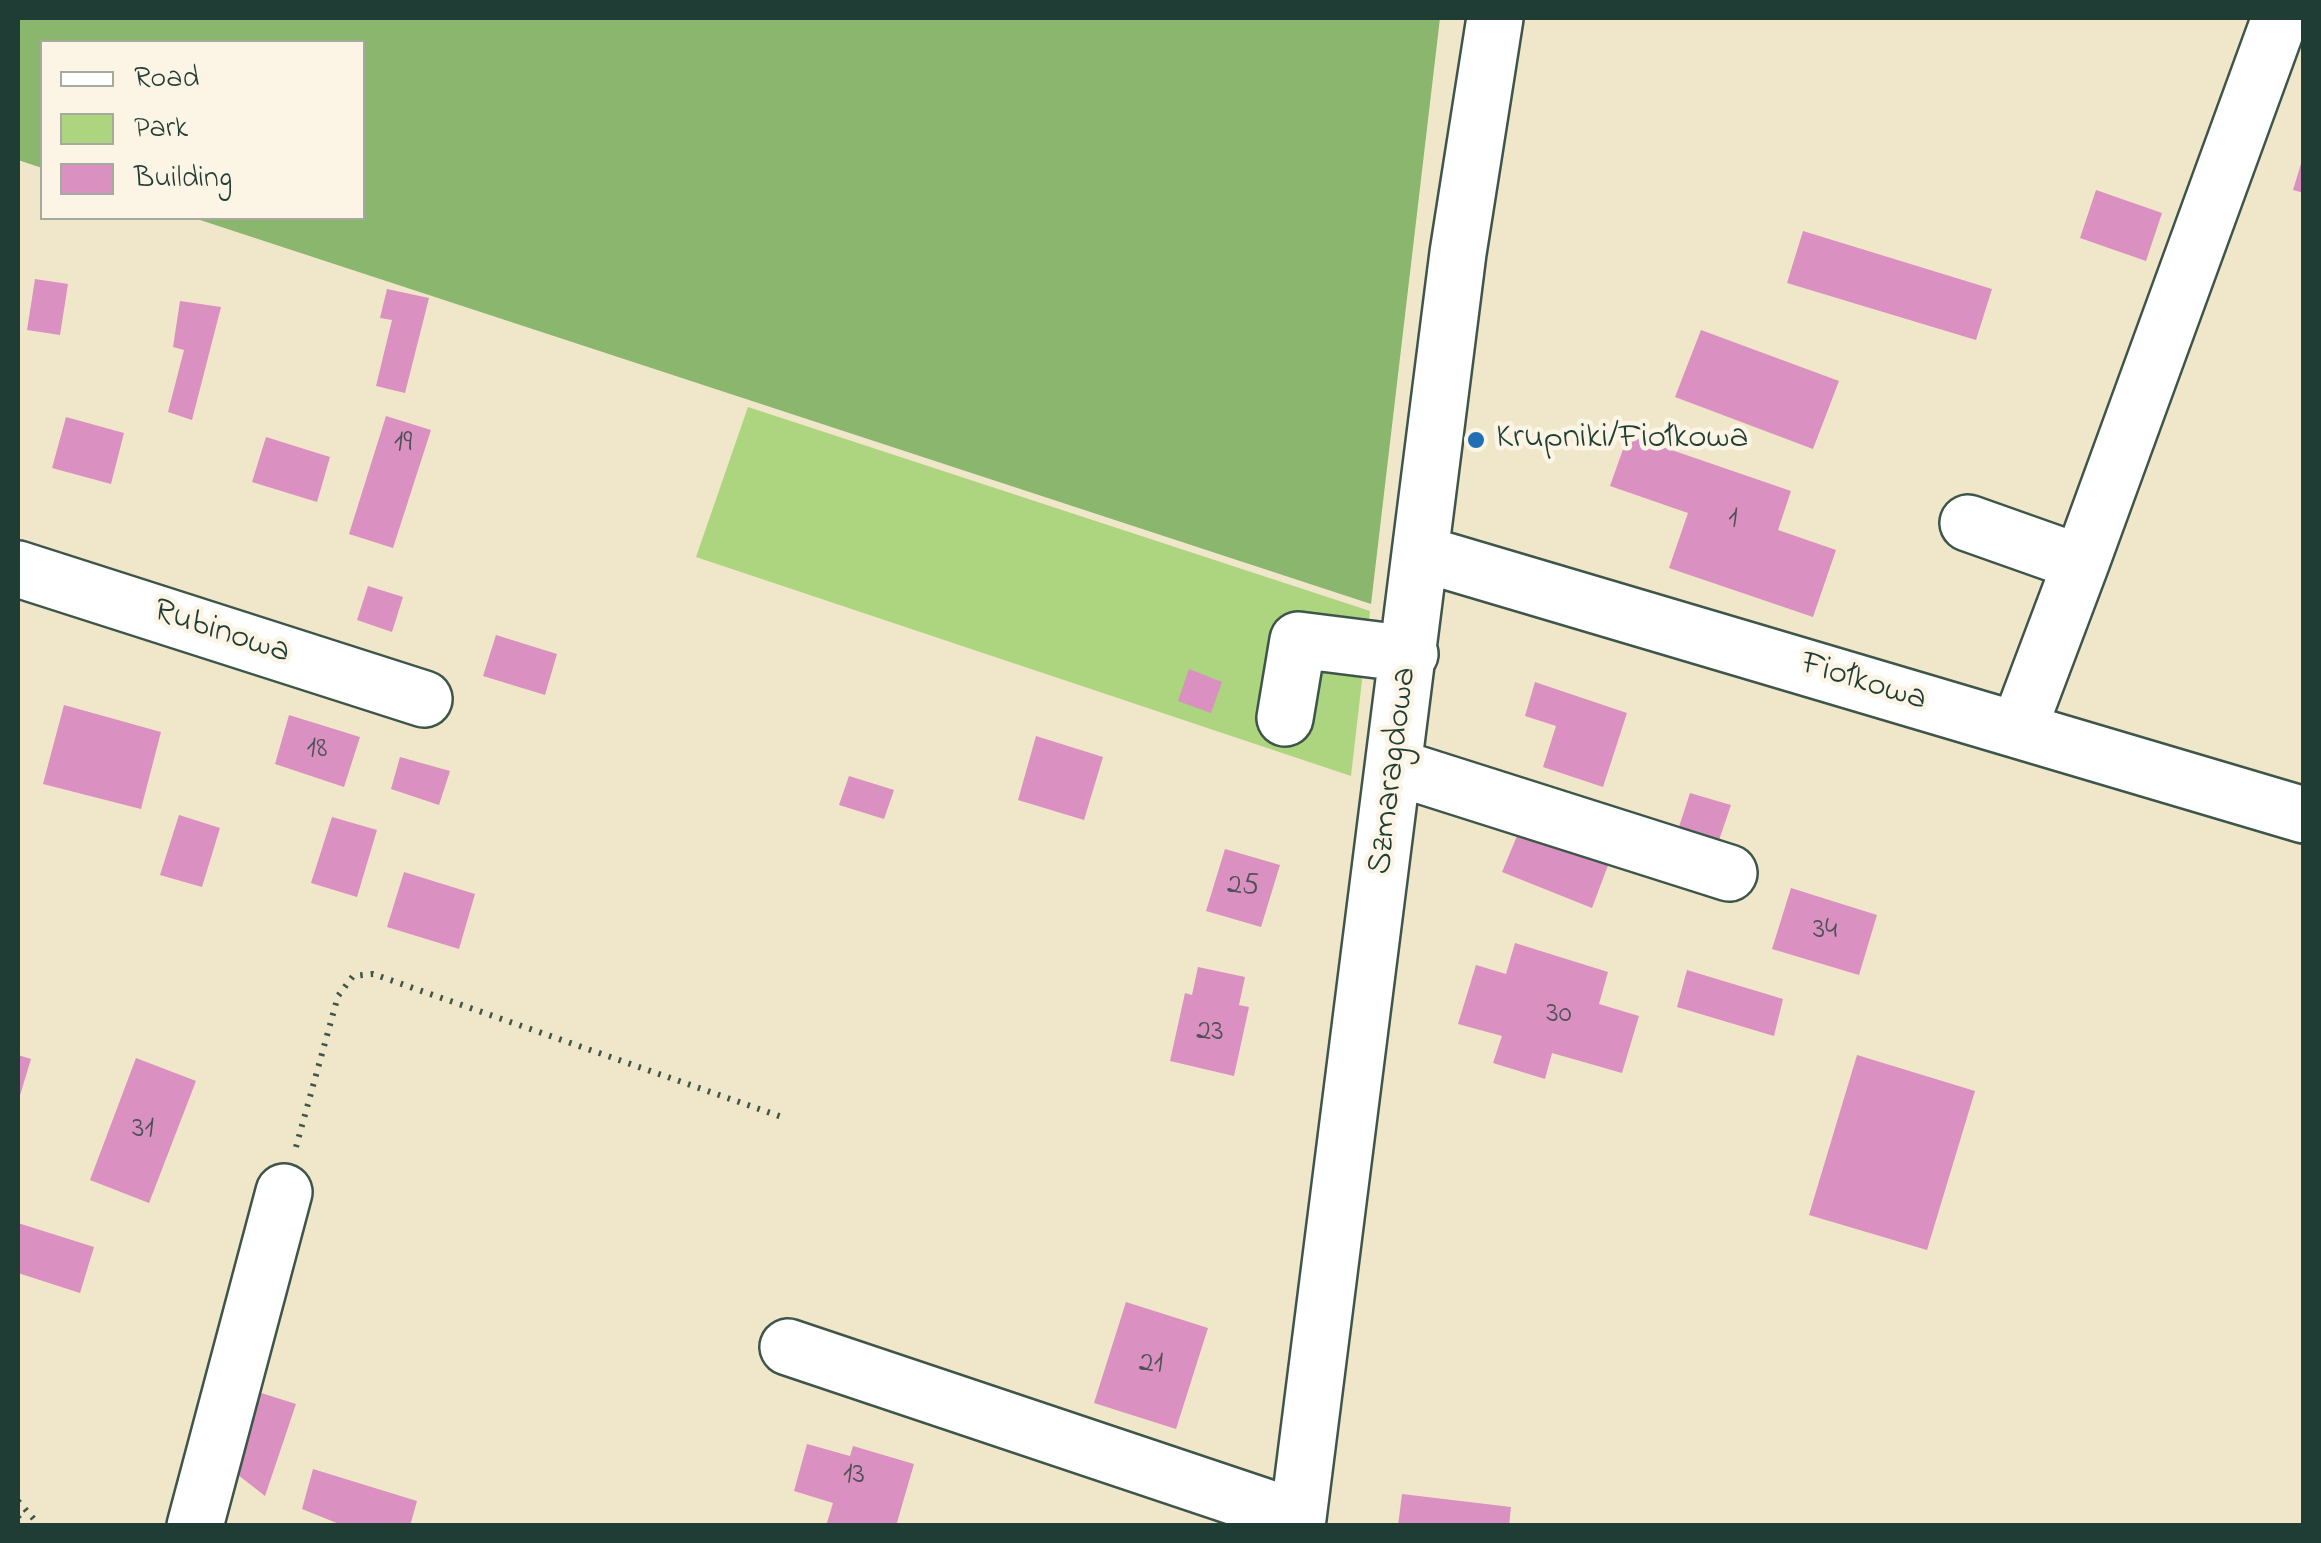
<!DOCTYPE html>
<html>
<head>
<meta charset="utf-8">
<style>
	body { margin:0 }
	#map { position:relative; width:2321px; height:1543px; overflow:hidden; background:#f0e7ca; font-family:"Indie Flower",sans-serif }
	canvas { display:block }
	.frame { position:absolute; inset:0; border:20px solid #1f3d34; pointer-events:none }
	.legend { position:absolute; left:40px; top:40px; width:325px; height:180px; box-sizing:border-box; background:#fcf5e5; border:2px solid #a4ab9e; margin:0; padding:12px 18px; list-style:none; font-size:30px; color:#1f3d34 }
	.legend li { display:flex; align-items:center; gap:20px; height:50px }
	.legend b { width:50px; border:2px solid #a4ab9e }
</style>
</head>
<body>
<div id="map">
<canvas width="2321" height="1543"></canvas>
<div class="frame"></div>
<ul class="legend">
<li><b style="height:12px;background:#fff"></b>Road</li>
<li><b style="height:28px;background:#add47f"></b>Park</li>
<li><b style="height:28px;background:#da90c0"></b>Building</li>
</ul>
</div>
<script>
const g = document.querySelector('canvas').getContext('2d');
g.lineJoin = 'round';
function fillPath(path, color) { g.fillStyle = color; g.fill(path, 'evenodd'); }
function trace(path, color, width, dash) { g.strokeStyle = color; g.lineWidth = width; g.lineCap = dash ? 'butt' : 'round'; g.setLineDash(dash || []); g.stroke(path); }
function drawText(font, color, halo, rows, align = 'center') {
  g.font = font + ' "Indie Flower",sans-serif'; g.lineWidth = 9; g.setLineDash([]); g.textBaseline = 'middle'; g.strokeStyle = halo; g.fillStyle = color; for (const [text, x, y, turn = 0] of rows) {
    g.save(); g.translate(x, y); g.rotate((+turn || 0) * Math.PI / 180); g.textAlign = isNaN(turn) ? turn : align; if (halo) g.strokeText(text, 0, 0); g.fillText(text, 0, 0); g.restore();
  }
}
fillPath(new Path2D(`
	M748 407 1370 611 1351 776 696 557Z`), '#add47f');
fillPath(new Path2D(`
	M18 18H1440L1371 604 194 218H362V42H42V168L18 160Z`), '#8ab66e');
fillPath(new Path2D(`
	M2303 157H2304V193L2293 190Z
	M2096 190 2162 213 2146 261 2080 238Z
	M1803 231 1992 289 1976 340 1787 283Z
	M35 279 68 284 60 335 27 330Z
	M387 289 429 298 405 393 376 386 392 320 380 318Z
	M180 301 221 307 192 420 168 412 184 350 173 347Z
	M1701 330 1839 381 1813 449 1675 397Z
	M386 416 431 430 393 548 349 534Z
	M66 417 124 433 111 484 52 468Z
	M1628 435 1791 491 1778 530 1836 550 1813 617 1669 568 1688 513 1610 486Z
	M266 437 330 457 317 502 252 482Z
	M368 586 403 597 392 632 357 620Z
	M496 635 557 654 545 695 483 676Z
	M1189 669 1222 682 1211 713 1178 701Z
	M1535 682 1627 713 1603 787 1543 767 1556 726 1525 716Z
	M64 705 161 732 141 809 43 784Z
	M289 715 360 737 344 787 275 764Z
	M1036 736 1103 757 1084 820 1018 800Z
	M400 757 450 771 439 805 391 789Z
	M849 776 894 790 884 819 839 805Z
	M1690 793 1731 805 1716 849 1676 836Z
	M179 815 220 828 202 887 160 875Z
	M332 817 377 830 357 897 311 883Z
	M1522 824 1610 860 1592 908 1502 872Z
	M1225 849 1280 865 1261 927 1206 911Z
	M404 872 475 894 459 949 387 927Z
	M1791 888 1877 915 1859 975 1772 949Z
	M1515 943 1608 972 1599 1004 1639 1016 1622 1073 1552 1053 1545 1079 1493 1063 1502 1036 1458 1024 1476 965 1506 974Z
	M1198 967 1245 977 1239 1005 1249 1007 1234 1076 1170 1061 1185 993 1192 995Z
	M1687 970 1783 999 1774 1036 1677 1007Z
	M18 1055 31 1059 18 1102Z
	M1857 1055 1975 1091 1927 1250 1809 1215Z
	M136 1058 196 1081 149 1203 90 1180Z
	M18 1223 94 1247 80 1293 18 1273Z
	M1126 1302 1208 1328 1176 1429 1094 1403Z
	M258 1392 296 1404 265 1496 233 1471Z
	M807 1444 850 1456 853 1446 914 1464 896 1526H826L833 1503 794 1491Z
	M313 1469 417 1501 410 1526H344L302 1509Z
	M1402 1494 1511 1507 1509 1526H1398Z`), '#da90c0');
const minor = new Path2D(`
	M1968 523 2081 563 2018 730
	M1423 554 2304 815
	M2081 563 2280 18
	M18 569 424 699
	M1285 718 1298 640 1410 654
	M1395 767 1729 873
	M788 1347 1298 1518
	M195 1526 284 1192
	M1297 1526 1458 253 1495 18`);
trace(minor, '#3e564a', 60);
trace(new Path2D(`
	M296 1147 338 996 353 976 373 974 782 1117
	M18 1501 40 1526
	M18 1517 25 1526`), '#3e564a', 6, [2.5, 8]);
trace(minor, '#fff', 55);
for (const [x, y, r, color] of [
	[1476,440,10,"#1f6fb2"]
]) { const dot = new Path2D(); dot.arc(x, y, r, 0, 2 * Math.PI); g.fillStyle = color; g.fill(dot); trace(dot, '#fcf5e5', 4); }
drawText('30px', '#4e5257', null, [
	["19",403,445],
	["1",1733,521],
	["18",317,751],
	["25",1243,888],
	["34",1825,932],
	["30",1559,1016],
	["23",1210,1034],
	["31",143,1131],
	["21",1151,1366],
	["13",854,1477]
]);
drawText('35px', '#1f3d34', '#fcf5e5', [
	["Krupniki/Fiołkowa",1496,440]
], 'left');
drawText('35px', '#1f3d34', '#fcf5e5', [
	["Rubinowa",221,634,18],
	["Fiołkowa",1863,684,17],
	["Szmaragdowa",1395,771,-83]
]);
</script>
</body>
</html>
